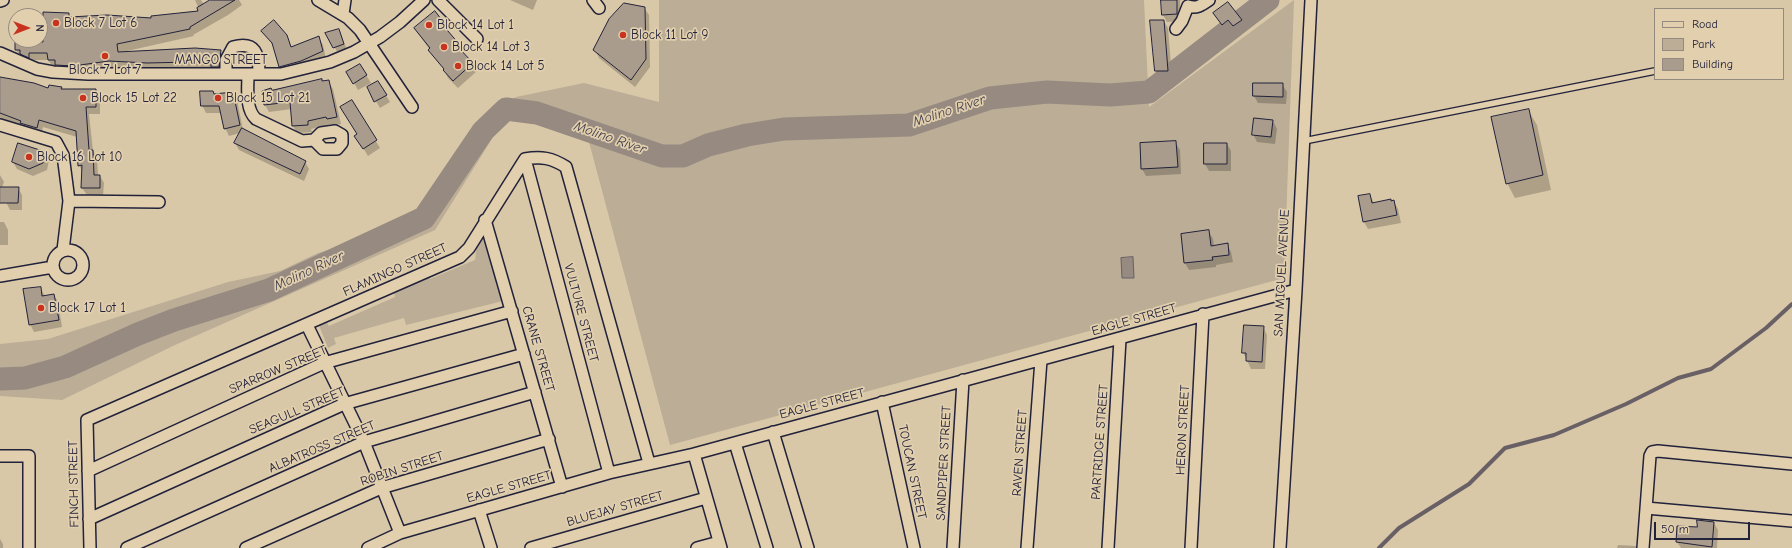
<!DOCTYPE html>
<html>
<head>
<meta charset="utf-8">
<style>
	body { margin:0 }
	#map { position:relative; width:1792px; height:548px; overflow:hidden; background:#d9c8a8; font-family:"Comic Neue",sans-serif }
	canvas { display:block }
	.legend { position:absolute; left:1654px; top:8px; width:130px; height:72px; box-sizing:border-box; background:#e1cfad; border:1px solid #958a7f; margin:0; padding:5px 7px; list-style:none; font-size:12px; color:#22223b }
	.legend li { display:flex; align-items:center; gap:8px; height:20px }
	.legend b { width:20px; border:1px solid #958a7f }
	.north { position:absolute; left:8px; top:8px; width:40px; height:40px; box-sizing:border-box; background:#e1cfad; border:1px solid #958a7f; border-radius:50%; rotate:90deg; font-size:11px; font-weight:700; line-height:16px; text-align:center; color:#22223b }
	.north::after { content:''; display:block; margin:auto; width:14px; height:18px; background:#c8321e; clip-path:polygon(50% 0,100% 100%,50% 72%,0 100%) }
	.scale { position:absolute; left:1654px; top:522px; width:96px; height:18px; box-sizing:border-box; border:2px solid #22223b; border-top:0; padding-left:5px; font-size:12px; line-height:14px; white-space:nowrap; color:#22223b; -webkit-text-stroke:3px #e1cfad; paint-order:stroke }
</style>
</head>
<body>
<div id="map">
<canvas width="1792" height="548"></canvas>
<ul class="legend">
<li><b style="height:5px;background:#e1cfad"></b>Road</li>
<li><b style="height:11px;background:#bbad96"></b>Park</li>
<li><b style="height:11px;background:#a99c8c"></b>Building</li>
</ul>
<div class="north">N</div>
<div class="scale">50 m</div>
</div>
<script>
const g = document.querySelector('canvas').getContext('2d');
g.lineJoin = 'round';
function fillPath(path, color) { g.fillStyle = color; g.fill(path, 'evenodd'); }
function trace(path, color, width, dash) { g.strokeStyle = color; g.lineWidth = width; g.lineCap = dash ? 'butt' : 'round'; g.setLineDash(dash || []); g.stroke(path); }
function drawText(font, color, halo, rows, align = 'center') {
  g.font = font + ' "Comic Neue",sans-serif'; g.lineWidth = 3.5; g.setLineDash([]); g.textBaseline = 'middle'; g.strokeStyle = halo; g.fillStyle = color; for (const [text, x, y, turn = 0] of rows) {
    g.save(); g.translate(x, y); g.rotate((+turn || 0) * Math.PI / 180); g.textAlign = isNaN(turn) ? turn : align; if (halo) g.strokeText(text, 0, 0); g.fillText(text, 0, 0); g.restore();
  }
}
fillPath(new Path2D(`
	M659 0H1144L1149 107 1294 0 1284 278 670 445 589 142 507 115 435 230 175 345 62 400 0 396V344L48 339 228 282 280 271 318 253 364 239 414 210 428 205 480 126 498 108 516 97 584 83 659 102Z
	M490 231 511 299 406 325 404 318 334 338 336 344 328 348 317 320 323 317 329 326 395 297 393 287 427 271 430 279 475 260 477 243Z`), '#bbad96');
const water = new Path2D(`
	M1133 257 1134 278H1122L1121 258Z`);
fillPath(water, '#968a81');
trace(water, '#686065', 1);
fillPath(new Path2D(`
	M195 0H201L205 6 216 0H239L242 5 228 15 193 35 194 36 118 53 220 51 225 58 223 74 113 68 78 73 53 67 48 60H33L32 64 21 57 16 50V40H40V16H16V23V15L68 14 70 18 152 19 200 11Z
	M510 0H537L533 10Z
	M1159 0H1181L1180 1 1181 21 1167 22 1163 15 1162 1Z
	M644 8 649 15 650 67 635 87 599 58 595 50Z
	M1214 14 1241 20 1245 28 1238 33 1233 27 1227 31Z
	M1164 21 1168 28 1172 78H1160L1156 71 1155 53Z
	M444 23 447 31 477 71 458 88 448 78 445 72 446 73 448 72 433 56 430 50 415 29Z
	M339 30 348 52 339 55 327 34Z
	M263 31 286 36 292 48 319 38 323 45 326 59 284 74 274 47Z
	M360 65 371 83 358 90 348 72Z
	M0 78 49 89 95 90 100 97V114H89L93 151 97 158 98 176H100L104 183 103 196 87 195 82 188 83 172 79 165 77 137 43 127 41 135 0 118Z
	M328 81 333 89 341 124 332 126 331 124 311 129 312 132 297 133 293 126 292 109 269 112 265 105 272 91Z
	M378 82 390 102 380 108 368 88Z
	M1282 84 1287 92 1286 104 1258 103 1254 96Z
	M232 93 237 100 243 130 305 162 309 169 304 181 239 150 235 143 240 133 229 136 225 128 221 113H206L202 105 214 95Z
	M351 101 380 148 368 156 360 143Z
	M1528 110 1537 125 1551 190 1515 198 1507 183Z
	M1273 121 1277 129 1275 144 1257 142 1253 134Z
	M1175 142 1180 150 1181 174 1146 176 1142 169Z
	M1227 144 1231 151V171H1209L1205 164Z
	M45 153 49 160 47 170 33 176 17 169 13 162Z
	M0 175 4 182 0 193Z
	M18 188 22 195V210H10L6 202Z
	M1370 195 1374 203 1394 202 1398 209 1401 223 1368 229 1364 222 1359 197Z
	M0 222H4L8 230V245H0Z
	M1209 232 1213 239 1214 246 1227 244 1231 252 1233 262 1216 265V267L1189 270 1185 263 1182 235Z
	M40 288 45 296 54 295 58 302 62 327 34 332 30 324Z
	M1263 327 1267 335 1265 369H1251L1243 352Z
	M1714 523 1718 530 1717 548H1681L1677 542 1698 528Z
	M0 539 3 544V548H0Z
	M1618 545 1636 546 1637 548H1617Z`), '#0003');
trace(new Path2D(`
	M1379 548 1399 528 1469 484 1505 448 1554 435 1626 404 1678 378 1711 369 1766 328 1792 304`), '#686065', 4);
trace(new Path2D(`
	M0 379 25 378 65 367 138 334 174 320 269 290 424 218 483 131 506 109 537 113 662 156H683L708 145 747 135 784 129 909 125 990 98 1047 92 1110 95 1149 92 1268 0`), '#968a81', 23);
const building = new Path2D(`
	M210 0H235L190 27V29L117 44 118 52 195 48 221 50 219 67H211V62H191L147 63 109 61 73 66 55 65V60H48L47 53H29V58L20 54V50H15V39L43 42V12L69 13V17L107 15 151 18V16L198 11 197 8Z
	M1161 0H1177V14L1162 15Z
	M1228 2 1242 20 1233 26 1228 20 1222 25 1213 13Z
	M624 3 645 7 646 59 631 80 593 50 609 19Z
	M435 11 444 23 442 24 459 44 457 46 473 63 453 81 443 70 444 69 428 50 430 48 414 28Z
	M274 20 287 35 291 47 319 36 323 51 301 61 279 67 272 43 261 31Z
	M1150 20H1164L1168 71H1155Z
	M339 29 344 44 333 48 325 33Z
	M360 64 367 75 353 84 346 72Z
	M0 77 34 83 48 88 49 85 62 87 61 89H96V107H86L89 150H93L94 175H100V188H81L82 165 78 166 76 131 39 120 37 128 20 123 21 121 0 113Z
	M322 79V81L329 80 337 117 327 119 326 117 308 121V125L292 126 290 102 264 105 262 91 271 88 272 90Z
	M378 81 387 95 374 102 367 87Z
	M1253 83H1283V97L1253 96Z
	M200 91H213L214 94 233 92 240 125 224 129 219 106H201Z
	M352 100 377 140 363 149 354 136 357 134 340 107Z
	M1529 109 1543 175 1506 184 1491 117Z
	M1254 118 1273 120 1271 137 1252 135Z
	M242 128 306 161 300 174 234 143Z
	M1176 141 1178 167 1141 169 1140 143Z
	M18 143 46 152 43 163 29 169 12 162Z
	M1204 143H1227V164H1204Z
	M0 187H19L18 203H0Z
	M1370 194 1372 203 1391 199V201L1394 200 1397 215 1363 222 1358 196Z
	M1209 230 1211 246 1228 243 1229 255 1212 257 1213 260 1184 263 1181 234Z
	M41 287 42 296 54 294 59 320 29 325 23 289Z
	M1244 325 1264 326 1262 362 1246 361V353H1242Z
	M1697 520 1714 522 1712 547 1676 542 1677 526 1697 527Z`);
fillPath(building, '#a99c8c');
trace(building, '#22223b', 1);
const service = new Path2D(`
	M1304 141 1655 71`);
const minor = new Path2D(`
	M318 0 348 18 360 30 412 107
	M438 0 477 39
	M593 0 599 8
	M0 1 3 0
	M1188 6C1197 9 1202 5 1209 0
	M343 14 345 0
	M1176 29 1182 21 1188 6
	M0 53 37 69 53 72 88 74H281L330 62 354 52 380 37 400 22 424 0
	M226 74V60L233 47C256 41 259 54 259 74
	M248 74C248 88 245 109 256 119L302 141 314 140
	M0 125 56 142 63 155 69 201 63 250
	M335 131 342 135V143L337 149H323L314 140 321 133Z
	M525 159 609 473
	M69 201 159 202
	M485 220 562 487
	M53 265a15 15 0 1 1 30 0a15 15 0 1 1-30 0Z
	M0 276 53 267
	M307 325 364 442 400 533
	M882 402 914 548
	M773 432 808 548
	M735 443 767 548
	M694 454 721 548
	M0 456H29V548
	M88 471 324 363 512 311
	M1646 508 1792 521
	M479 510 491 548
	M89 519 344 404 524 354
	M90 548 87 420 460 257 469 248 525 159C541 156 552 158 566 167L649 463
	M127 548 364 442 535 392
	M246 548 381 488 549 439
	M368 548 400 533 609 473 694 454 1296 290
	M531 548 706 498
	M697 548 719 542
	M953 548 963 380
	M1027 548 1041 360
	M1108 548 1120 339
	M1191 548 1203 314
	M1280 548 1296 290 1311 0
	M1643 548 1650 456 1652 452 1658 451 1792 464`);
trace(service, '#22223b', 8);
trace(minor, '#22223b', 14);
trace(service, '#e1cfad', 5.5);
trace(minor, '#e1cfad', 11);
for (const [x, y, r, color] of [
	[56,23,4,"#c8321e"],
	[429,25,4,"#c8321e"],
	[623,35,4,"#c8321e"],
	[444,47,4,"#c8321e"],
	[105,56,4,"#c8321e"],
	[458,66,4,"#c8321e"],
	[83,98,4,"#c8321e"],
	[218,98,4,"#c8321e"],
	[29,157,4,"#c8321e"],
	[41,308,4,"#c8321e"]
]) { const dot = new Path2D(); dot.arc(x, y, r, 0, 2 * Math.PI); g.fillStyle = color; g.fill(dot); trace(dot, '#e1cfad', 1.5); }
drawText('13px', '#22223b', '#e1cfad', [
	["Block 7 Lot 6",64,23],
	["Block 14 Lot 1",437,25],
	["Block 11 Lot 9",631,35],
	["Block 14 Lot 3",452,47],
	["Block 14 Lot 5",466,66],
	["Block 7 Lot 7",105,70,"center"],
	["Block 15 Lot 22",91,98],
	["Block 15 Lot 21",226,98],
	["Block 16 Lot 10",37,157],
	["Block 17 Lot 1",49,308]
], 'left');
drawText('13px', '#22223b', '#e1cfad', [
	["MANGO STREET",221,60],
	["FLAMINGO STREET",395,270,-24],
	["SAN MIGUEL AVENUE",1282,273,-87],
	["VULTURE STREET",581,313,75],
	["EAGLE STREET",1134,320,-16],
	["CRANE STREET",538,349,74],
	["SPARROW STREET",278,370,-23],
	["EAGLE STREET",822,404,-15],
	["SEAGULL STREET",297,411,-23],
	["HERON STREET",1183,430,-87],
	["PARTRIDGE STREET",1100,442,-86],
	["ALBATROSS STREET",322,447,-23],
	["RAVEN STREET",1020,453,-86],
	["SANDPIPER STREET",944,463,-87],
	["ROBIN STREET",402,469,-18],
	["TOUCAN STREET",912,472,78],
	["FINCH STREET",74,484,-91],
	["EAGLE STREET",509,487,-16],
	["BLUEJAY STREET",615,509,-16]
]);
drawText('italic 14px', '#3f3c4c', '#e1cfad', [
	["Molino River",949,111,-18],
	["Molino River",610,138,19],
	["Molino River",309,271,-25]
]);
</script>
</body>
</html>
